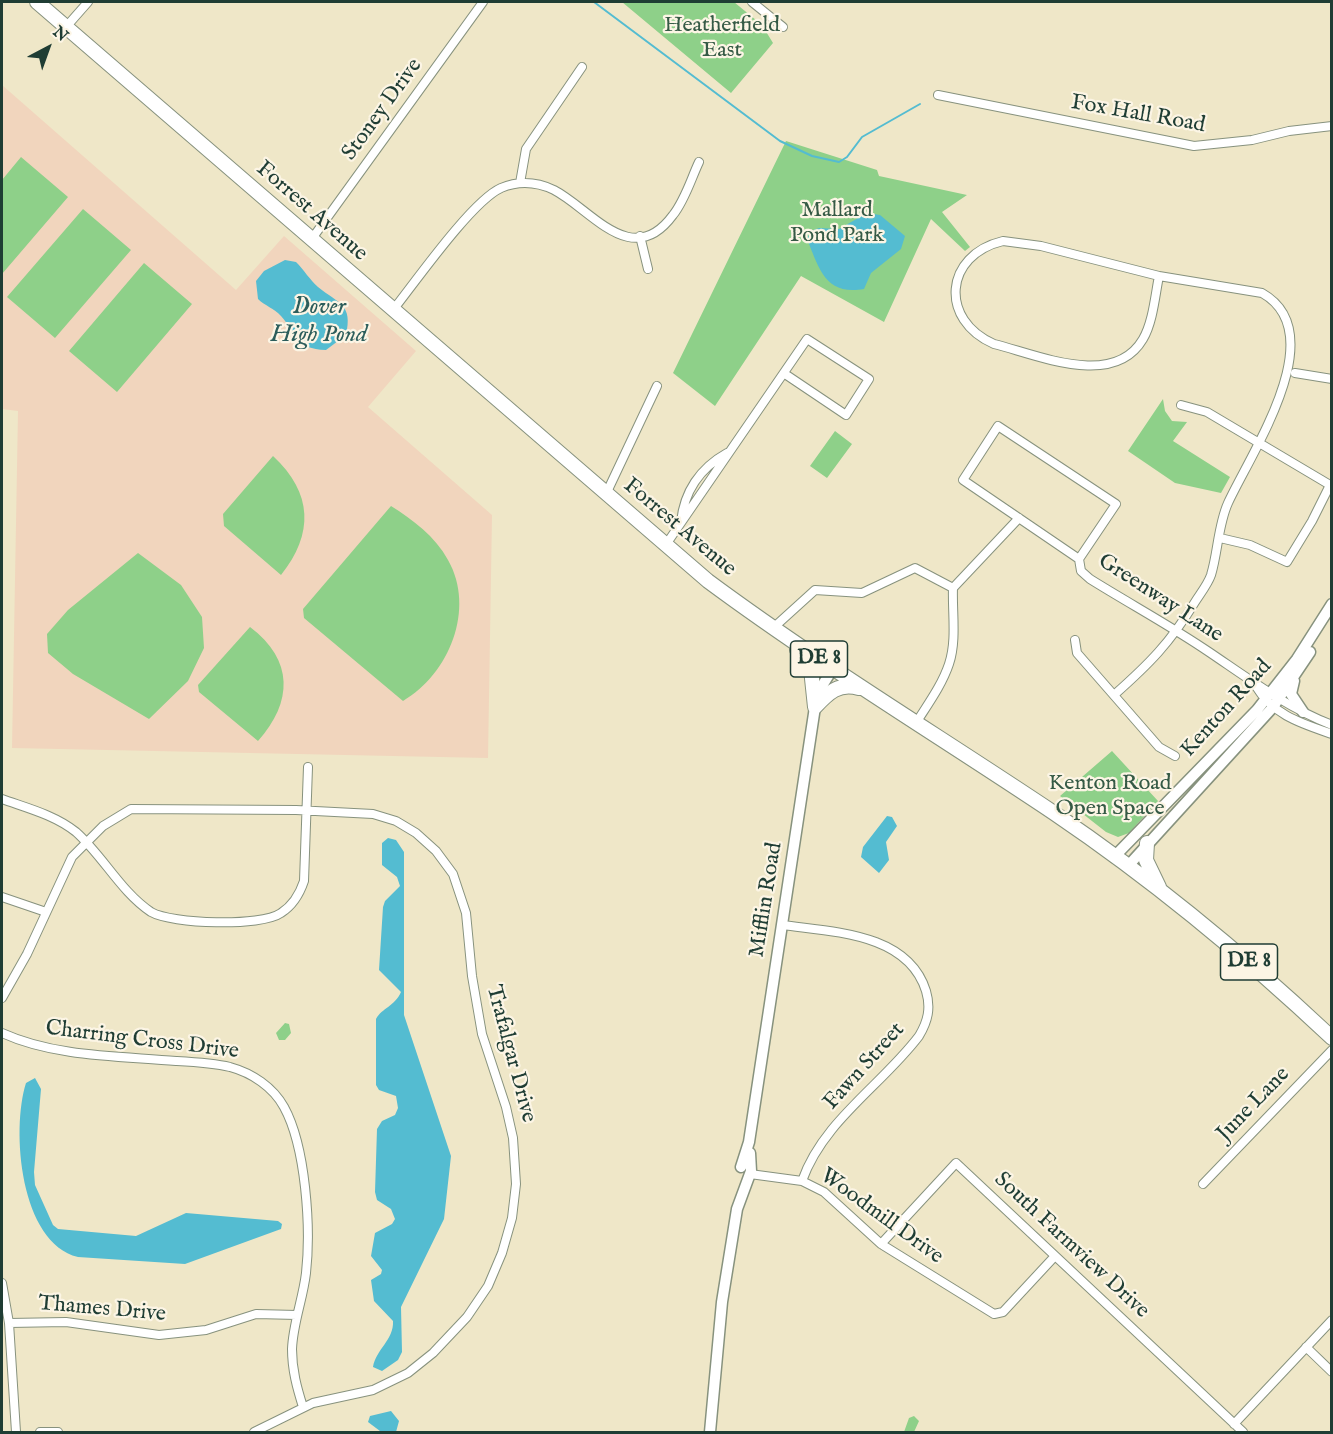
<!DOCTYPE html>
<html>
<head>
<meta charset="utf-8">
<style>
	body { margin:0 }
	#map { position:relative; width:1333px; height:1434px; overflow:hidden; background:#efe7c8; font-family:"IM FELL English",serif }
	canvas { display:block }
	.frame { position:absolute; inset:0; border:3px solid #1f3d34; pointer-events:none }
	.north { position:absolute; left:18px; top:18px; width:60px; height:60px; -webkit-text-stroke:4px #fcf5e5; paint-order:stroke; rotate:41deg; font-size:16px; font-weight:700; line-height:24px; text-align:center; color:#1f3d34 }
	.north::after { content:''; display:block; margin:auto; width:21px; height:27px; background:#1f3d34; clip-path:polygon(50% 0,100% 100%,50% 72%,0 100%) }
</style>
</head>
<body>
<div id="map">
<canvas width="1333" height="1434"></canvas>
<div class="frame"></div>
<div class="north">N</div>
</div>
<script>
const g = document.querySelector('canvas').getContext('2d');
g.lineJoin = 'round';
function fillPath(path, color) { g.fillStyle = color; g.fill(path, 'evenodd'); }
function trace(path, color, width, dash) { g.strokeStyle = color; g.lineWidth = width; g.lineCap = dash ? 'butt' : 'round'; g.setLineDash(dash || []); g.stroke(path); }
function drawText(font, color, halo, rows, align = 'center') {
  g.font = font + ' "IM FELL English",serif'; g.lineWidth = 4.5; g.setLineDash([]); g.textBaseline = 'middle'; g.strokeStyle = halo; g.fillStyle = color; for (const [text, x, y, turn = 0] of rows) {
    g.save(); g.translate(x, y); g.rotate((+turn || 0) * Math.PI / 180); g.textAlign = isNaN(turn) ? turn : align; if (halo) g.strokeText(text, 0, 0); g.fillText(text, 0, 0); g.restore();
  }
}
fillPath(new Path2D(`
	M2 85 236 290 284 236 416 351 368 407 492 515 488 758 12 748 18 411 2 409Z`), '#f1d5bd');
fillPath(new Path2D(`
	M622 2H734L762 25 773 43 731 93Z
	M786 141 877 170 879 176 967 195 942 212 970 247 965 251 931 219 884 322 801 276 715 406 673 373Z
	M21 157 68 197 2 274V180Z
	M83 209 131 250 55 338 7 297Z
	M144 263 192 304 117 392 69 351Z
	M1163 399 1165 411 1172 421 1187 422 1173 441 1230 477 1221 493 1175 483 1128 451Z
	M835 431 852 444 827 478 810 466Z
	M273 456C313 493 314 534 281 575L224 526 223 514Z
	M391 506C413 520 435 536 448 560 476 609 449 674 403 701L304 618 303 609Z
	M138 553 181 585 202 617 204 648 188 681 149 719 73 674 48 653 47 634 68 610Z
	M250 627C294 660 293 702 258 741L199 692 198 685Z
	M1112 751 1158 801 1129 833 1118 837 1106 832 1060 796Z
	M285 1023 289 1024 291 1033 285 1040H279L276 1033Z
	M914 1416 919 1421 914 1432H904L909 1418Z`), '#8ed089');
fillPath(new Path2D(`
	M867 213 880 215 905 236 901 249 871 273 864 289C825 296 819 268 807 239L811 231 819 228 839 229Z
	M285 260 296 262C304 270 310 280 318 287 339 304 353 304 346 335L326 350C295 349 298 335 281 316 274 308 265 306 258 299L256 281 264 271Z
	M887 816 892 817 897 826 886 842 889 860 879 873 861 857 863 847Z
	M388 838 396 840 404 852V1015L451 1156 444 1219 401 1307 402 1352 398 1360 382 1371 373 1367C376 1349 394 1340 393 1321L374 1301 371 1280 381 1274 382 1270 371 1256 375 1233 392 1224 395 1219 391 1209 377 1200 375 1192 377 1129 382 1121 395 1115 398 1108 396 1096 379 1090 376 1085V1019C382 1008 395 1006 401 992L379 970 383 907 385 901 400 886 397 877 382 865V843Z
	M35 1078 41 1089 34 1172 35 1185 53 1225 58 1229 136 1236 186 1213 278 1221 282 1224 281 1229 185 1264 78 1257C20 1243 11 1130 26 1083Z
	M391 1411 399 1421 396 1432 380 1431 368 1422 370 1416Z`), '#54bcd1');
trace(new Path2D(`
	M594 2 780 141 812 156 839 162 847 157 862 137 920 104`), '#54bcd1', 2);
const street = new Path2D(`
	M752 2 783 27
	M66 27 88 2
	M938 95 1194 146 1252 140 1289 131 1332 126
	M520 183 526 149 582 67
	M640 236 648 269
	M311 240 483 2
	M1003 241 1041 246 1159 276C1155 296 1153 322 1143 339 1114 389 1038 355 994 344 939 320 944 255 1003 241Z
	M393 310C416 281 472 201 501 188 518 181 537 182 554 190 591 209 632 271 673 215 685 200 691 179 699 162
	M1295 373 1332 379
	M1181 405 1207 412 1330 485 1312 521 1287 562 1250 545 1220 538
	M606 494 657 386
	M681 522C684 492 700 468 727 453
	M665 546 807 339 869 379 846 415 785 374
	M1079 559 1116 504 998 426 963 480 1079 559 1081 571 1090 579C1130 604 1171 626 1209 652 1249 679 1286 707 1332 725
	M772 629 815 590 862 593 915 568 953 588
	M1075 640 1077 653 1159 747 1175 756
	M1255 685C1273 715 1300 723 1332 734
	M1114 695C1149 664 1170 643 1195 602 1200 594 1208 584 1211 575 1218 552 1218 525 1228 503 1252 451 1333 333 1262 293L1159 276
	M916 723C928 704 942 685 949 664 957 640 952 612 953 588L1019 518
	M2 799C27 808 55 815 76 832 103 856 121 892 151 912 172 924 261 927 281 913 292 906 300 893 304 881L308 767
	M2 897 46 912
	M783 925C833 932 908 933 926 991 931 1008 928 1021 919 1036 882 1085 823 1121 802 1181
	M2 998 27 954 72 857 103 826 131 809 296 810 373 814 396 821 416 833 436 851 453 874 466 913 472 976 482 1034 506 1107 513 1138 516 1184 512 1218 502 1253 488 1286 467 1317 433 1353 408 1373 373 1390 313 1403 254 1432
	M2 1033C55 1057 118 1056 176 1061 194 1062 213 1063 230 1067 252 1073 273 1087 284 1107 306 1147 311 1228 306 1273 303 1299 293 1323 292 1349 292 1370 297 1388 303 1407
	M750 1174 802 1181 824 1192 881 1244 994 1314 1003 1312 1055 1256
	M1203 1184 1332 1050
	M881 1244 956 1163 1243 1432
	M2 1283 9 1323 16 1432
	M9 1323 66 1322 159 1335 206 1330 256 1314 297 1315
	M1306 1347 1332 1372
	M1234 1424 1332 1320
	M40 1432H58`);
const secondary = new Path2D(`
	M1294 681 1291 694 1303 712
	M1114 857 1257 710 1297 659 1332 604
	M1128 866 1273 707 1310 652
	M741 1167 749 1142 815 707 822 686 833 668
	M710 1432 722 1302 737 1209 751 1171 750 1153`);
const highway = new Path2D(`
	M37 2 708 581C820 664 939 736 1054 813 1153 880 1245 956 1332 1038
	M797 650 811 669 815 707
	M815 707C828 693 839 682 859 688
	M1147 843 1146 860 1159 887`);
trace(street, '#87927e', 10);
trace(secondary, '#87927e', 13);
trace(highway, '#87927e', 16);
trace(street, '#fff', 8);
trace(secondary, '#fff', 10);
trace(highway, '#fff', 14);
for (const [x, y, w] of [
	[819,659,57],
	[1249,962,57]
]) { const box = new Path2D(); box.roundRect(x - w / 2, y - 18, w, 36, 4.5); g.fillStyle = '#fcf5e5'; g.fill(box); trace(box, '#1f3d34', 1.5); }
drawText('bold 21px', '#1f3d34', null, [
	["DE 8",819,659],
	["DE 8",1249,962]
]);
drawText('22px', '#355a45', '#fcf5e5', [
	["Heatherfield",722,26],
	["East",722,51],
	["Mallard",837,211],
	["Pond Park",837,236],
	["Kenton Road",1110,784],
	["Open Space",1110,809]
]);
drawText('22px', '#1f3d34', '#fcf5e5', [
	["Stoney Drive",383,110,-54],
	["Fox Hall Road",1138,115,10],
	["Forrest Avenue",311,212,41],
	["Forrest Avenue",679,528,40],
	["Greenway Lane",1160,599,33],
	["Kenton Road",1227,709,-48],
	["Mifflin Road",767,900,-81],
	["Charring Cross Drive",142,1041,7],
	["Trafalgar Drive",510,1054,75],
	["Fawn Street",865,1067,-48],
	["June Lane",1254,1105,-46],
	["Woodmill Drive",881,1217,36],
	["South Farmview Drive",1071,1246,43],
	["Thames Drive",102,1310,5]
]);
drawText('italic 24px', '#2c5d5b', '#fcf5e5', [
	["Dover",319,308],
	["High Pond",319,336]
]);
</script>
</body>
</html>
